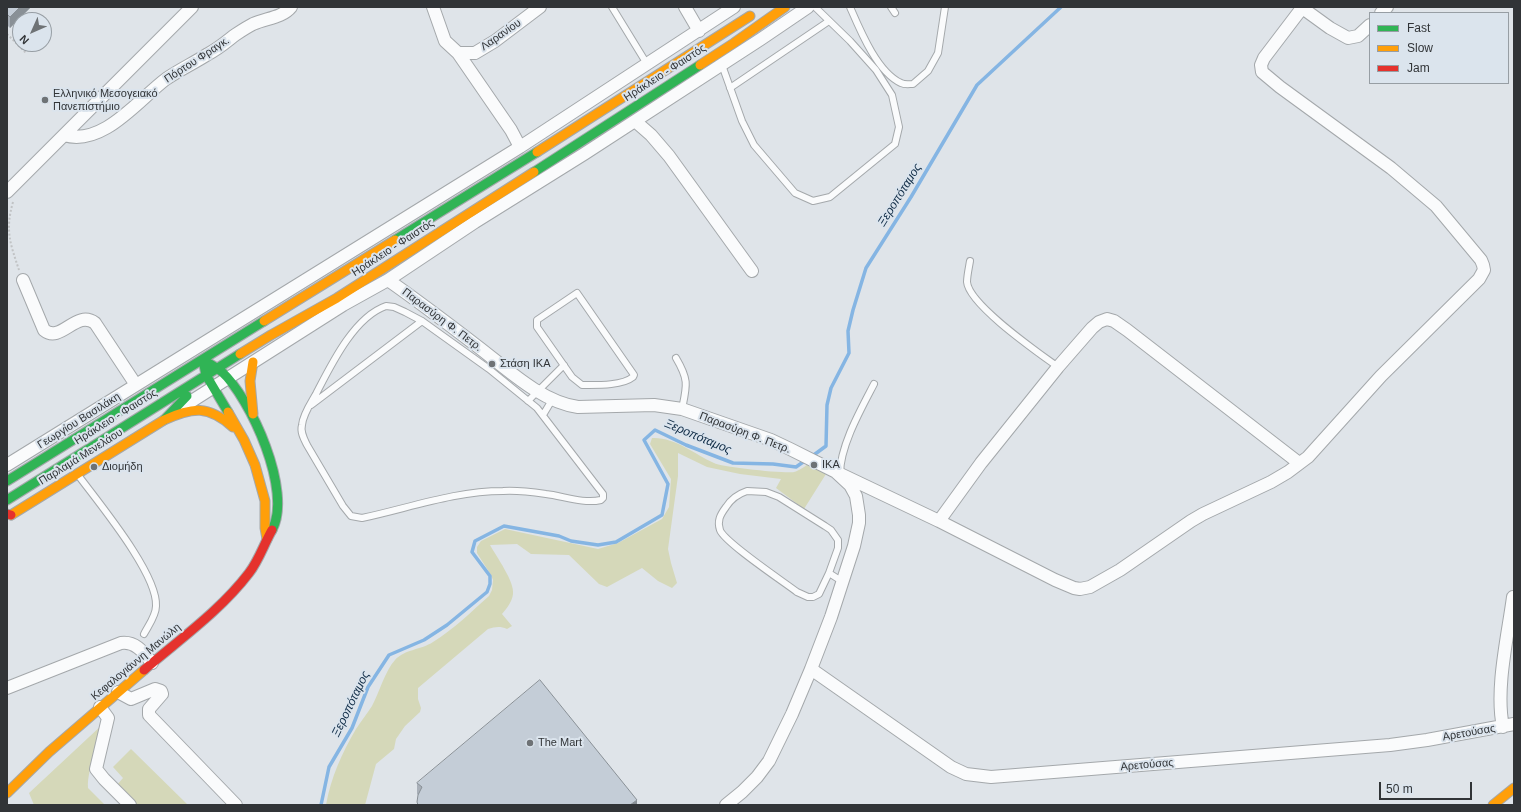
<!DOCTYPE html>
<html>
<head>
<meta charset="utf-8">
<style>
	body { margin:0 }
	#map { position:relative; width:1521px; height:812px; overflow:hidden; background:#dfe4e9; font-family:Arial,sans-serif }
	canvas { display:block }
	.frame { position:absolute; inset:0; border:8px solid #313437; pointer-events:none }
	.legend { position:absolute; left:1369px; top:12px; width:140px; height:72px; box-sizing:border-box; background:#dbe4ed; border:1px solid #979ea4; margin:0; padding:5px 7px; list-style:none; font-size:12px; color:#313437 }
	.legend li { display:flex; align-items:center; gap:8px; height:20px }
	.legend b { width:20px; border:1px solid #979ea4 }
	.north { position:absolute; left:12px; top:12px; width:40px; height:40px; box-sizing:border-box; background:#dbe4ed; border:1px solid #979ea4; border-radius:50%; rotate:225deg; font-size:11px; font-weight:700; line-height:16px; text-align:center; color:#313437 }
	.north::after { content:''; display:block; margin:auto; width:14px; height:18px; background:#6e7275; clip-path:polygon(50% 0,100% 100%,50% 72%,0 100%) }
	.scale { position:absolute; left:1379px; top:782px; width:93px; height:18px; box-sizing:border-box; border:2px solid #313437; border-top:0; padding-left:5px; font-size:12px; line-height:14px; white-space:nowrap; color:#313437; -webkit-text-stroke:3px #dbe4ed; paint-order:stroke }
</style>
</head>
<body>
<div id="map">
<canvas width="1521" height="812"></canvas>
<div class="frame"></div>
<ul class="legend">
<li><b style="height:5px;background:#30b455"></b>Fast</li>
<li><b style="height:5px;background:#ff9f0a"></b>Slow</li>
<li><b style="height:5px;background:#e5322d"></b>Jam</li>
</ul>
<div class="north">N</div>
<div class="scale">50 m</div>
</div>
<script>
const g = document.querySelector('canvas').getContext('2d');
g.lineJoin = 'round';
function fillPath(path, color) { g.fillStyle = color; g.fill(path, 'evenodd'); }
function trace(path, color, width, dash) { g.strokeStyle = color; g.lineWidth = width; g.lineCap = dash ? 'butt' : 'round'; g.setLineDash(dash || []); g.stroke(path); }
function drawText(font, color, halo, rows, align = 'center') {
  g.font = font + ' Arial,sans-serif'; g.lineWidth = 4; g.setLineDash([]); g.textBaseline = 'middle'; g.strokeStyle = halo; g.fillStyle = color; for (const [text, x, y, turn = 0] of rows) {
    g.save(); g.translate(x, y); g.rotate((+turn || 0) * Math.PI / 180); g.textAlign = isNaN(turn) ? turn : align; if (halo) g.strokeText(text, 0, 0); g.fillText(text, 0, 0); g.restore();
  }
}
fillPath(new Path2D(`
	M652 438C675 437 694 454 714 463 721 467 787 474 794 472 799 471 805 466 810 463L826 474 804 509 776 488 781 479 740 474 707 467 678 453V476L668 549 671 563 677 583 672 588 658 581 642 568 607 587 599 584 569 555 531 554 517 544 490 545C496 556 515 582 513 594 512 602 507 608 502 614L512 626 507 629C500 626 495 627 488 629L418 688V699L421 708 420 712 405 726 396 739 394 749 376 764 365 805H326C331 777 342 753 356 729 361 721 367 714 372 706 379 693 385 671 395 660 405 649 421 650 433 642 454 629 471 612 489 596L492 590 493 580 491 575 477 553V547L481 541 505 529 598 549 618 543 662 519 669 507 671 479 650 444Z
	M103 724C101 746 87 766 88 788L105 805H34L29 793Z
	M131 749 188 805H135L116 786 123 778 113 767Z`), '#d5d8b9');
trace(new Path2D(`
	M811 457 826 446 827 405 831 388 849 353 848 331 853 310 866 268 911 197 977 85 1061 7
	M321 805 329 767 352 728 368 687 389 655 424 640 447 625 487 592 490 584V576L472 552 475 541 504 526 559 536 571 541 598 545 616 542 662 515 668 484 644 440 655 430 686 445 733 463 773 464 796 467 806 460`), '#85b5e3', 3.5);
const lane = new Path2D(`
	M612 7 647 64
	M850 7C860 30 877 72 901 83 905 85 909 84 913 84L928 71 938 53 945 7
	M891 7 895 13
	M722 65 742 121 754 145 795 193 813 201 830 197 895 144 899 127 892 95 876 70 850 41 815 7
	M730 88 829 21
	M970 261C969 267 967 276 967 282 969 305 1039 353 1058 367
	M577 293 634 375 633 377C622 386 596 385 582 385L572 377 537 327V320Z
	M386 306 394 307 405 312 422 321 489 369 537 408 603 494V498L601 500C583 504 563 496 546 494 532 492 517 490 503 491 455 491 409 508 362 518L351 516 343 506 307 445C304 439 300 432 302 425 303 414 311 403 316 394 331 365 354 317 386 306Z
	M676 358C689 380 687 385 682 409
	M528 401 564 365
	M311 405 422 321
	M543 415 552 400
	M840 474C840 446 861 409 874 384
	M78 475C98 502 158 574 156 606 156 616 148 626 144 634
	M747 491 766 492 779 497 825 526 831 530 838 540V548L829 573 819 594 813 597H808L797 592C784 582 724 542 720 530 717 521 720 515 726 507 731 499 738 494 747 491Z
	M829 573 843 582`);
const street = new Path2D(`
	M433 7 445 41 458 53 511 130 520 147
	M685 7 699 31
	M1301 7 1330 28 1348 38 1358 36 1370 25
	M1381 13 1387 7
	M458 53H475L495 41 540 7
	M635 121 651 135 669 156 752 271
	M64 135C103 147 139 99 166 79 179 70 194 63 208 54 218 49 226 42 235 35 241 31 247 27 253 24 266 18 282 18 291 7
	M7 192 192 7
	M23 280 44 330C61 344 76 309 95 323L136 385
	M388 280C418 301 447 323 477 346 506 368 541 402 578 407L654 405 682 409 771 440 790 449 836 472 850 485 856 496 859 515V523L854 546 831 617 811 669 792 714 769 761 757 777 742 792 726 805
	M184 406 343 305 388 280 475 222 584 154 761 39 808 7
	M7 465 520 147 734 7
	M836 472 939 521 1055 580 1074 588 1080 589 1090 587 1120 570 1191 521 1203 514 1271 482 1288 472 1308 457 1381 376 1479 279 1484 270 1483 265 1481 260 1436 206 1391 168 1280 87 1262 72 1261 65 1264 58 1302 8
	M939 521 981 463 1058 367 1092 328 1099 322 1107 319 1114 321 1127 330 1299 463
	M811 669 951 767 966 774 991 777 1390 745 1427 740 1514 724
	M7 688 121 643C136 641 144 653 152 663
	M118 692 131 699 155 689 161 691 162 694 149 709V715L236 805
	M100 707 108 718 96 769 104 779 130 805
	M1503 727C1495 689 1508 635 1513 597`);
const fast = new Path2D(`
	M534 172 700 65
	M395 240 537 152
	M228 412 206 375 203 360C209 363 215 367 221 371 251 398 293 492 272 530
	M164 420 187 396
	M7 481 264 321
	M7 500 240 354`);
const slow = new Path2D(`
	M700 65 734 43 785 7
	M537 152 750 16
	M264 321 395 240
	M240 354 271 335 337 298 534 172
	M253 362 250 381 253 414
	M228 412 244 440 255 465 265 501V528L267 539
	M11 515 164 420C193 407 208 405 233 427
	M7 793 49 752 144 670
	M1493 805 1514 788`);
const jam = new Path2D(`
	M7 514 11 515
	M144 670C180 639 220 611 249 573 259 560 264 544 272 530`);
trace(lane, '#a4a8ab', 8);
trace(street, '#a4a8ab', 14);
trace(fast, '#a4a8ab', 11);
trace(slow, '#a4a8ab', 11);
trace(jam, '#a4a8ab', 11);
trace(new Path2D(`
	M7 34 26 53
	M13 202C5 230 10 243 19 270`), '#c1c3c5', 2, [2, 2]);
trace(lane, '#fafbfc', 6);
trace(street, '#fafbfc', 12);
trace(fast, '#30b455', 9);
trace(slow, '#ff9f0a', 9);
trace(jam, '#e5322d', 9);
fillPath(new Path2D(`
	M7 7H31L10 28 7 25Z
	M417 783 637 805H417L418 795 417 794Z`), '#a9b0b9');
fillPath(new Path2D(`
	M20 7H31L10 28V17Z
	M637 800V805H630Z`), '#899096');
const building = new Path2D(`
	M7 7H20L10 17 7 14Z
	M540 680 637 800 630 805H418L417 802 418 795 422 787 417 783Z`);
fillPath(building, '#c4cdd7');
trace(building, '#899096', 1);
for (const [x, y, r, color] of [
	[45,100,4,"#6e7275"],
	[492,364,4,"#6e7275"],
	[814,465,4,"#6e7275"],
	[94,467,4,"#6e7275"],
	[530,743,4,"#6e7275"]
]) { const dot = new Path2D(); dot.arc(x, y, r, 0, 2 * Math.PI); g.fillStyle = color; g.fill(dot); trace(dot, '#dbe4ed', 1.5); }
drawText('11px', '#313437', '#dbe4ed', [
	["Λαρανίου",501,35,-35],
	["Πόρτου Φραγκ.",197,60,-33],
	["Ηράκλειο - Φαιστός",665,73,-33],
	["Ηράκλειο - Φαιστός",393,248,-33],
	["Παρασύρη Φ. Πετρ.",442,320,37],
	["Ηράκλειο - Φαιστός",116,417,-32],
	["Γεωργίου Βασιλάκη",79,421,-32],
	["Παρασύρη Φ. Πετρ.",745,433,21],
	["Παρλαμά Μενελάου",81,457,-32],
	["Κεφαλογιάννη Μανώλη",136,662,-40],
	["Αρετούσας",1469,733,-10],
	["Αρετούσας",1147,765,-5]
]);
drawText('11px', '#313437', '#dbe4ed', [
	["Ελληνικό Μεσογειακό",53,94],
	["Πανεπιστήμιο",53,107],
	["Στάση ΙΚΑ",500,364],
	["IKA",822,465],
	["Διομήδη",102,467],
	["The Mart",538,743]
], 'left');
drawText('italic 12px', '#112d47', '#dbe4ed', [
	["Ξεροπόταμος",900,195,-58],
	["Ξεροπόταμος",698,437,23],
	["Ξεροπόταμος",351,704,-64]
]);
</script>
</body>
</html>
